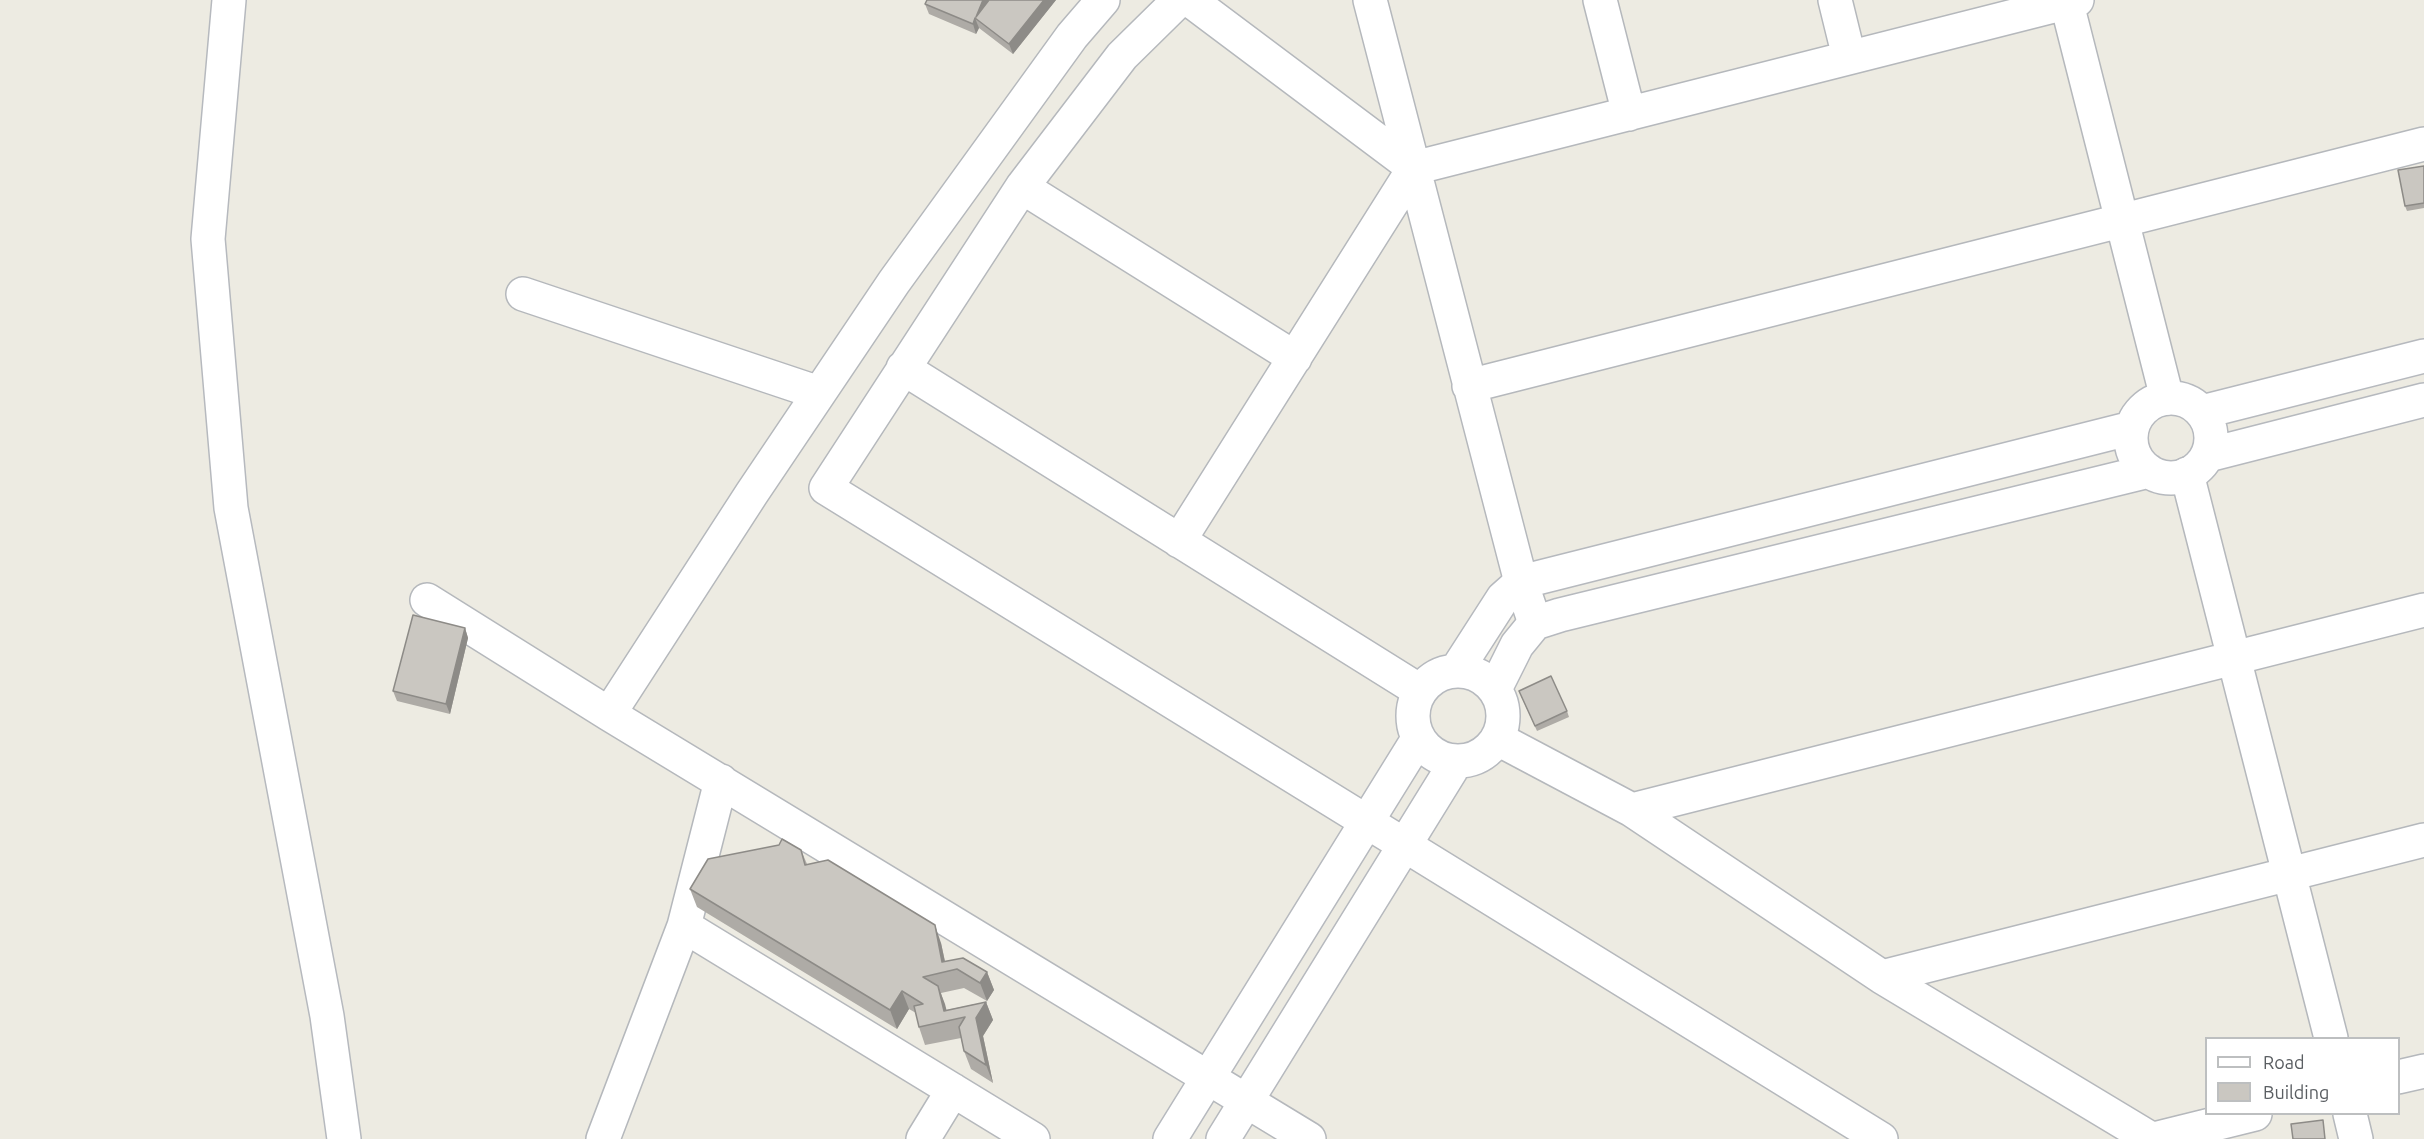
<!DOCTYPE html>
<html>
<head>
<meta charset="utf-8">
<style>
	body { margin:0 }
	#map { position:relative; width:2424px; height:1139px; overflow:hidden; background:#edebe2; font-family:Ubuntu,sans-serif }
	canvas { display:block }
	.legend { position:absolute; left:2205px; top:1037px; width:195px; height:78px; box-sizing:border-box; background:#fff; border:2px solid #bdbfc0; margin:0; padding:8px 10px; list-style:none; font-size:18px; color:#5a5e62 }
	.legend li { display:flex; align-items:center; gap:12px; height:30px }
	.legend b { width:30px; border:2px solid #bdbfc0 }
</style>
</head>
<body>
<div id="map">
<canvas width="2424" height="1139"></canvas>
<ul class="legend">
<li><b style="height:8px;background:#fff"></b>Road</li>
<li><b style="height:16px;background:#cac7c1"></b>Building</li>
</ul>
</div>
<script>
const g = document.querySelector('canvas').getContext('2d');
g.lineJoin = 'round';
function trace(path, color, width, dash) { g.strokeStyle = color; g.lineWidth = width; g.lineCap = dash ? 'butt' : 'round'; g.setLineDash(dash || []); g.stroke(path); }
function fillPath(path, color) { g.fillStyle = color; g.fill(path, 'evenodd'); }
const street = new Path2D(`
	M1179 0 1122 56 1022 187 826 488 1881 1139
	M1190 0 1414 168
	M1370 0 1521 582 1535 623
	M1600 0 1629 114
	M1835 0 1849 57
	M2066 0 2167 398
	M1022 187 1295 358
	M523 294 819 393
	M903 368 1420 691
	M1469 386 2424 144
	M2187 474 2331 1038
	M1179 541 1414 168 2077 0
	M427 600 609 714 1309 1139
	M609 714 752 493 894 282 1072 36 1103 0
	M1498 739 1632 810 1882 977 2151 1139
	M1632 810 2424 610
	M684 926 1033 1139
	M1882 977 2424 840
	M2398 1077 2424 1071
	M2350 1114 2356 1139
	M603 1139 684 926 721 781
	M923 1139 953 1090
	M2154 1139 2255 1114`);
const secondary = new Path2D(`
	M229 0 208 239 231 508 327 1016 344 1139
	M2131 438a40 40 0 1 1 80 0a40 40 0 1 1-80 0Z
	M2202 412 2424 356
	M2208 455 2424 400
	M1456 671 1503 598 1521 582 2132 428
	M1413 716a45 45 0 1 1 90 0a45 45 0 1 1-90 0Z
	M1495 689 1517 645 1535 623 1560 615 2149 471
	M1170 1139 1418 739
	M1223 1139 1456 762`);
trace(street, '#b5b8bc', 36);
trace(secondary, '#b6b9be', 36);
trace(street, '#fff', 33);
trace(secondary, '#fff', 33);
fillPath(new Path2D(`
	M927 0H1056L1013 54 979 28 976 34 929 14 925 4Z
	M2424 166V208L2407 211 2405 206Z
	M465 628 468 638 450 714 397 701 393 691Z
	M1521 696 1567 711 1569 717 1537 731Z
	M801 850 807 864 941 943 945 961 987 972 994 990 987 1001 964 988 941 993 946 1010 986 1002 993 1020 983 1036 993 1083 971 1069 964 1051 961 1038 925 1045 919 1027 916 1013 909 1009 897 1029 697 907 690 889Z`), '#aeaba6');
fillPath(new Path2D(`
	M983 0H991L976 17Z
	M1044 0H1056L1013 54 1009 44Z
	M975 18 979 28 976 34 973 24Z
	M465 628 468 638 450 714 446 704Z
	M935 925 941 943 947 972 942 962Z
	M987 972 994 990 987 1001 980 983Z
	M938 986 945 1004 949 1020 944 1011Z
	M902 991 909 1009 897 1029 890 1010Z
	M986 1002 993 1020 983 1036 993 1083 986 1065 976 1018Z`), '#8d8b87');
const building = new Path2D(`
	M927 0H983L976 17 989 0H1044L1009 44 975 18 973 24 925 4Z
	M2424 166V203L2405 206 2398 170Z
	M413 615 465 628 446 704 393 691Z
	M1551 676 1567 711 1535 726 1519 691Z
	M782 839 801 850 805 865 828 860 935 925 942 962 963 958 987 972 980 983 957 969 923 977 938 986 944 1011 986 1002 976 1018 986 1065 964 1051 959 1027 965 1017 919 1027 914 1006 923 1004 902 991 890 1010 690 889 708 859 779 845Z
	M2323 1120 2325 1139H2293L2291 1124Z`);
fillPath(building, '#cac7c1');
trace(building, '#8d8b87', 1.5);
</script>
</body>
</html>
